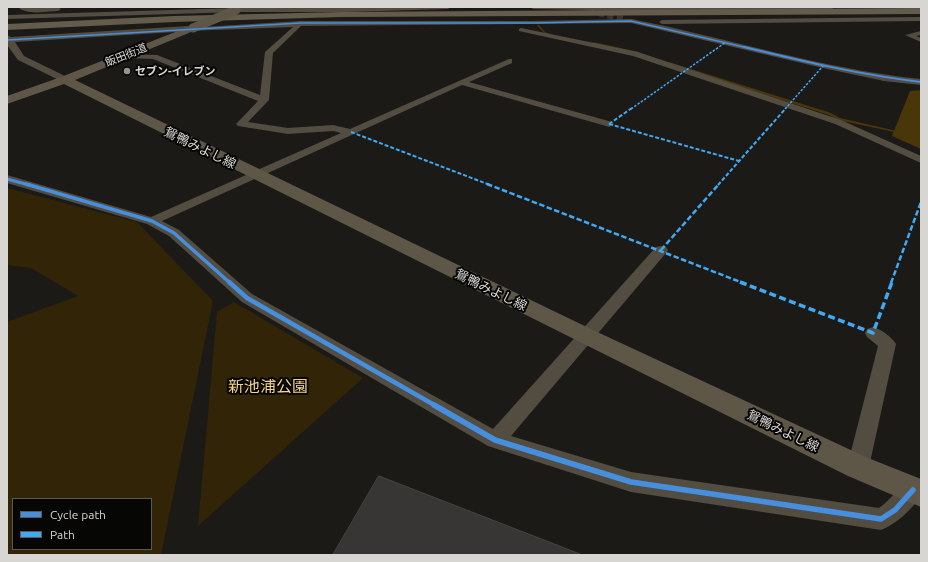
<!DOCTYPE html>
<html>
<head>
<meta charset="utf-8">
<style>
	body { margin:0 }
	#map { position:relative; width:928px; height:562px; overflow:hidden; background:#1c1a17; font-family:Ubuntu,sans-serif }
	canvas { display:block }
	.frame { position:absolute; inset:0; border:8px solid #d8d6d3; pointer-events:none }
	.legend { position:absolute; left:12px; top:498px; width:140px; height:52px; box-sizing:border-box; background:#060604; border:1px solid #5a5957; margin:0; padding:5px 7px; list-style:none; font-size:12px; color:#d8d6d3 }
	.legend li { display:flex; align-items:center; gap:8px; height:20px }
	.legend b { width:20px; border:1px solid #5a5957 }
</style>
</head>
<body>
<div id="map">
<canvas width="928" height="562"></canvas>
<div class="frame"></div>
<ul class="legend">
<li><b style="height:5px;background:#468fdf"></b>Cycle path</li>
<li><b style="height:5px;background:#3fa9f5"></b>Path</li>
</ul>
</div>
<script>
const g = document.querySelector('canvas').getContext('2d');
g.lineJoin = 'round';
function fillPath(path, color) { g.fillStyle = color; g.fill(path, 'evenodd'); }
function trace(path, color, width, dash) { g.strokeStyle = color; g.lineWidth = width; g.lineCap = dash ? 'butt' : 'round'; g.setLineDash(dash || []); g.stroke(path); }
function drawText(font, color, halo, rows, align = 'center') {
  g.font = font + ' Ubuntu,"Noto Sans JP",sans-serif'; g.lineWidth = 4; g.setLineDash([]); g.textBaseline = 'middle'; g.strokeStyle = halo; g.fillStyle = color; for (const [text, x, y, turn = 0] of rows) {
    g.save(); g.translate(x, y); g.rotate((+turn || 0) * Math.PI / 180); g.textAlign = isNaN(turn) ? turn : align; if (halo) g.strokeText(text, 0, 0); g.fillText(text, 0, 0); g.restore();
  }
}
fillPath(new Path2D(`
	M7 188 137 222 213 301 161 555H7V322L78 296 31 268 7 265ZM13 499H151V549H13Z
	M234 302 363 378 198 526 217 312Z`), '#312407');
fillPath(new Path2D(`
	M921 90V149L892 136 910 91Z`), '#4a3709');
fillPath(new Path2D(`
	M537 25H539L545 32 552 35C546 36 541 30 537 25Z
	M593 42 639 52 640 53 639 54 594 44Z
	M669 62 831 113 840 118 901 132 899 133 838 120 829 115 669 64Z`), '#4a3709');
const building = new Path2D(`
	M379 476 580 554V555H333Z`);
fillPath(building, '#383634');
trace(building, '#464543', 1);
trace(new Path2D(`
	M589 11 624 19`), '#383633', 6, [6, 3.5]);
fillPath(new Path2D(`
	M18 7 33 8 58 7 61 9 58 11C46 11 27 16 18 7Z
	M451 7 448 9 347 12H236L233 10 236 8Z
	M530 7H835L832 9 649 11 533 9Z
	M921 17V21L662 24 659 22 662 20Z
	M631 19C728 38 822 69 921 79V85L884 81 823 68 631 23 301 26 273 53 269 100 248 122 288 128 333 125 350 129 509 59H512V63L469 82 612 122 614 124 609 127 606 126 462 85 162 221 179 230 252 294 493 429 656 247 661 246 666 247 668 250 666 253 511 436 631 472 879 508C891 500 899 485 913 480L921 483V497C909 511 898 523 881 530L631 492 488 446 242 302 169 236 147 224 7 183V175L151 217 341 133 333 131 288 134 238 126 236 124 238 122 258 101 153 59 126 58 122 56 126 54 157 55 260 95 265 52 293 27 188 31 185 29 186 28 301 21H535Z
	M521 28 638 52 841 120 921 156V163L835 124 633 56 519 31V29Z
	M921 31V35L916 36 921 38V42L905 35Z
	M873 327C882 330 891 336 896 344L869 467 865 474 858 476 851 474 847 467 878 346 867 337 865 333 867 329Z`), '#524c41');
fillPath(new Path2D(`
	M236 8 240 10 239 12 7 19V15Z
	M188 26 191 27 192 29 191 31 15 42 24 56 69 78 70 80 65 83 18 60 7 45V35L11 37Z`), '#524c41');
fillPath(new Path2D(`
	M193 25 198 28 196 30 75 80 593 330 868 458 921 479V507L848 476 64 84 7 104V96L61 77Z`), '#5e5748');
fillPath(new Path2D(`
	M921 8V14L341 17 174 22 7 30V24L174 16 341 12Z`), '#635b4b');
trace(new Path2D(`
	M193 28 236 10`), '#5e5748', 9);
trace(new Path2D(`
	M631 109 726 42
	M785 109 823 66`), '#3fa9f5', 1.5, [2.5, 1.5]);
trace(new Path2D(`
	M609 124 632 108
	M609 124 739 161
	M351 132 490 185
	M718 185 786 108`), '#3fa9f5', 2, [4, 2]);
trace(new Path2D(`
	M487 184 743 283
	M661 250 719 184
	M891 283 921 202`), '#3fa9f5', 2.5, [5.5, 2.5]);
trace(new Path2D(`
	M740 282 873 333 892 282`), '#3fa9f5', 3.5, [7, 3.5]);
trace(new Path2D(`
	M7 40 301 23H535L631 21 748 48`), '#468fdf', 1.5);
trace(new Path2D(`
	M744 47C802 61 861 75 921 82`), '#468fdf', 2);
trace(new Path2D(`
	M7 179 29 185`), '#468fdf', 3);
trace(new Path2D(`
	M26 184 152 221 174 233 230 283`), '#468fdf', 3.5);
trace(new Path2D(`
	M229 282 247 298 436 406`), '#468fdf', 4.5);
trace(new Path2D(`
	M434 405 495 440 631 482 881 519 895 510 913 490`), '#468fdf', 5.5);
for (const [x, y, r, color] of [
	[127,71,4,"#969491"]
]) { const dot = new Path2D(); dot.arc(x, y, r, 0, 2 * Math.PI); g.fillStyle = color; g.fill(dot); trace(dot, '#060604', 1.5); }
drawText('11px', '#d8d6d3', '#060604', [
	["飯田街道",126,55,-22]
]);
drawText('bold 11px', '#d8d6d3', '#060604', [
	["セブン-イレブン",135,71]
], 'left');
drawText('13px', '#d8d6d3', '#060604', [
	["鴛鴨みよし線",200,148,26],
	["鴛鴨みよし線",491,290,26],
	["鴛鴨みよし線",783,431,26]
]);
drawText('16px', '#f6d38a', '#060604', [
	["新池浦公園",268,387]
]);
</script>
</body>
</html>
